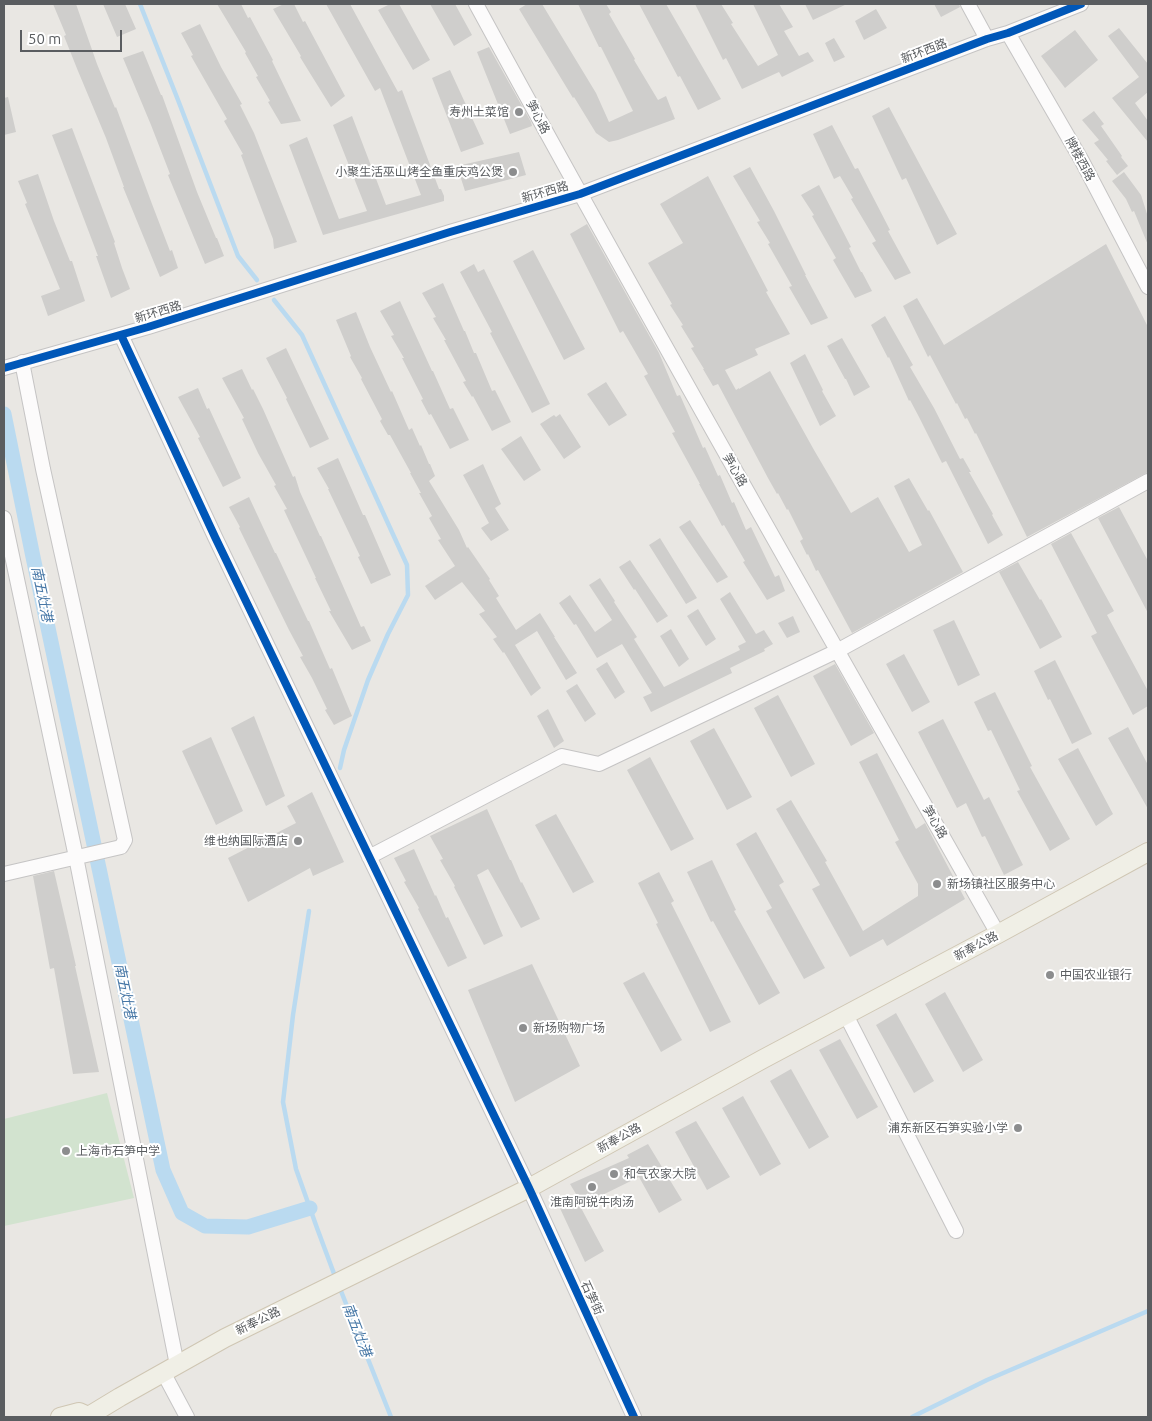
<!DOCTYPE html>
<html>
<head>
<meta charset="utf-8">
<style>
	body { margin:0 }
	#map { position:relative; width:1152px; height:1421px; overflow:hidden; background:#e9e7e3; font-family:Ubuntu,sans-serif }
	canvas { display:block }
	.frame { position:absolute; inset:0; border:5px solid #5a5d60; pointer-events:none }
	.scale { position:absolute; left:20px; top:30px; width:102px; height:22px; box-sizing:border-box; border:2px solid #5a5d60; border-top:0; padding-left:6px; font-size:15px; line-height:18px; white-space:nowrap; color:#5a5d60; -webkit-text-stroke:4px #fff; paint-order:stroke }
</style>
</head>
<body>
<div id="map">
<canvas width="1152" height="1421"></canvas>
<div class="frame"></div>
<div class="scale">50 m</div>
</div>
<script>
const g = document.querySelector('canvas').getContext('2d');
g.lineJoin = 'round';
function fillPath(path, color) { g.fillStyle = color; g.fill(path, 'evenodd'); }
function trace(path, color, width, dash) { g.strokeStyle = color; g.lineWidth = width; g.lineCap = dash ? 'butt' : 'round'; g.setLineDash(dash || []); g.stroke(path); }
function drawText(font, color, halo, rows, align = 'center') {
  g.font = font + ' Ubuntu,"Noto Sans SC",sans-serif'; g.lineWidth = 4; g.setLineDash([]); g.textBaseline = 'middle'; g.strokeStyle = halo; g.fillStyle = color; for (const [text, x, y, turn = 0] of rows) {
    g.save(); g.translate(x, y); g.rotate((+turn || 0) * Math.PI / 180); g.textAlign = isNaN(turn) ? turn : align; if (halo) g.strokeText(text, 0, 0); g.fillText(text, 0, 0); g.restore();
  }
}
fillPath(new Path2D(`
	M107 1093 134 1198 4 1226V1119Z`), '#d2e3cf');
trace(new Path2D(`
	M140 4 178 100 238 256 257 280
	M274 300 302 335 407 565 408 595 388 634 368 680 344 750 340 768
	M309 911 293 1015 283 1102 296 1169 317 1228 336 1279
	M339 1286 391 1417
	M912 1417 987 1380 1148 1311`), '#badaf0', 4.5);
trace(new Path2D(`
	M4 414 33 557 163 1170 182 1213 205 1226 248 1227 310 1208`), '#badaf0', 15);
fillPath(new Path2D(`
	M53 4H76L97 64 115 108 116 107 152 204 170 251 172 250 178 268 160 277 123 187H124L106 138 78 71 64 36 66 35Z
	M103 4H125L136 29 117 37Z
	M217 4H241L248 18 250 17 273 60 272 61 301 121 281 124 268 102 270 101 256 77 258 76 245 53 246 52Z
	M284 4H294L303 22 305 21 345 96 331 107 308 70 300 57 301 56 273 9Z
	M326 4H350L398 92 402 90 439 189H441L444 196V201L323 235 289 145 307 137 339 219 367 211 333 125 352 116 386 205 421 195 380 88 375 91Z
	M390 4H399L430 60 413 70 378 10Z
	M430 4H455L472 35 454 46Z
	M527 4H542L596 93 609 122 633 111 601 47H599L578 4H606L611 12 609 14 635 59 634 60 658 100 666 96 675 119 618 140 609 142 596 133 574 97 573 98 519 9Z
	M639 4H666L721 99 698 110 680 76 678 77Z
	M695 4H721L733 23 731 24 758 66 778 55 753 4H779L793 27 784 31 799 56 808 52 814 61 782 77 779 72 742 89 726 58 723 60Z
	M805 4H847L813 20Z
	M934 4H959L960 7 941 17Z
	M876 9 887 28 864 40 855 21Z
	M200 24 221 67 242 104 240 105 254 133 297 242 274 249 273 239 241 155 243 154 224 121 227 119 191 56 193 55 181 33Z
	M1119 28 1148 64V92L1135 103 1148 121V142L1112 98 1139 77 1108 36Z
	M1075 30 1098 60 1065 88 1041 56Z
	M834 38 845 57 834 62 825 43Z
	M489 47 531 122 532 126 510 134 477 52Z
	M143 51 161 95H162L197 192 216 238H217L224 256 205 264 168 175 170 174 151 125 123 58Z
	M450 70 484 144 461 152 432 78Z
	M8 97 16 132 4 135V98Z
	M889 107 957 234 937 245 906 178 902 180 872 116Z
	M1094 111 1104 124 1101 126 1122 156 1121 157 1128 166 1117 175 1106 161 1108 160 1094 143 1099 140 1082 120Z
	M832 125 855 169 858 168 890 230 888 231 911 273 895 280 872 243 876 241 851 199 853 198 840 176 834 179 813 134Z
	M72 128 115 242 114 243 122 268 130 289 111 298 96 256H98L52 135Z
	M519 152 526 175 465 191 457 166Z
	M750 167 774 211 806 275H805L828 318 811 325 789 287 792 286 768 244 770 243 757 222 760 221 733 176Z
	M1124 172 1141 195 1148 217V245L1134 211 1132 212 1126 199 1112 181Z
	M38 174 54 221 70 261H72L85 301 48 316 41 296 60 289 25 204 27 203 18 181Z
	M708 176 768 291 766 292 790 334 755 349 758 355 725 370 736 390 739 388V389L770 371 814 450 851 513 878 497 909 552 922 545 894 486 909 478 928 511 929 510 963 572 852 633 818 570 816 571 808 554 807 555 800 541 803 539 788 509 787 510 778 493 777 494 768 478 718 384 713 386 703 369H704L691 348 694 347 681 326 683 325 670 305 672 304 648 263 683 243 660 204Z
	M819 185 851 247 849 248 861 272H862L872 291 855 298 833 260 836 258 812 216 814 215 801 195Z
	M587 224 659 353 677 396 680 395 703 448 705 447 718 476 720 475 732 503 734 502 746 530 751 527 775 577 779 575 785 591 767 600 743 562 745 561 724 525 722 526 714 511 699 484H700L672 433 675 432 644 376 648 374 623 331 620 333 570 234Z
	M1106 244 1148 327V472L1027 537 976 433 975 434 967 418 965 419 957 403 956 404 930 355 928 357 903 306 917 298 944 345Z
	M533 250 585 349 564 360 513 261Z
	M474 264 478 272 484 269 550 404 532 413 490 333 492 332 460 272Z
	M443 283 464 331H465L474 353H476L492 391 495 390 511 422 492 431 473 396 472 397 463 382 466 381 444 340H446L433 318 436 317 422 293Z
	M400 301 432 371H433L450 409 453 408 469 440 450 449 431 414 429 415 421 400 423 399 402 358H404L391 336 394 335 380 311Z
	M356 312 370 347 391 392 392 391 409 430 412 428 420 446 421 445 429 464H430L435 476 429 481 459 530 467 548 468 547 490 579 489 580 499 596 496 598 516 630 540 613 555 637H554L577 673 566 680 537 631 515 645 541 688 531 696 504 652 503 653 493 639 497 637 479 614 485 611 462 582 435 600 425 586 455 566 438 540 441 539 429 518 432 516 419 493H421L410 473H411L390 435H388L380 421 382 419 361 379 362 378 350 357 351 356 336 320Z
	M885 316 913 365 910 367 934 408 960 459 963 458 971 472H969L993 514 992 515 1003 535 988 544 946 461 942 463 919 417 910 400 909 401 889 357 888 358 871 325Z
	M842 338 870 387 854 396 846 379H845L827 346Z
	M286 348 329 439 310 448 286 399 287 398 266 358Z
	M805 354 823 390 822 391 836 416 820 426 790 363Z
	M242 369 252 390 253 389 263 409 293 477 295 476 300 492 320 536H321L361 627 364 626 371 641 352 650 329 611H331L315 578H316L284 510 287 509 274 486 276 485 258 453 242 419 244 418 222 378Z
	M606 382 627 415 609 426 587 394Z
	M198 388 207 409 209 408 241 478 223 487 198 438 200 437 178 397Z
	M560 414 581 447 564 459 540 424 554 415 556 417Z
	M521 436 541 470 524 481 501 449Z
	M338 458 363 515H365L391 575 371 584 358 557 360 556 328 489H329L317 468Z
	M483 464 501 504 495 508 509 530 491 541 481 528 489 523 463 475Z
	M249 497 275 553H276L308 621H309L330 669 332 668 352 716 334 725 325 710 327 709 312 678 300 657 303 656 289 630 239 528 240 527 229 507Z
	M1119 507 1148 561V613L1098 518Z
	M690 520 728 577 717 583 679 527Z
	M1071 533 1114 611 1107 615 1148 691V706L1133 715 1091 636 1097 633 1051 544Z
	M660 538 697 598 686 604 649 545Z
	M630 560 668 616 657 623 635 589 634 590 619 567Z
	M1018 562 1040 600 1041 599 1062 637 1040 649 999 572Z
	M600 578 615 601 614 602 637 637 634 639 664 687 740 650 738 646 746 642 720 599 730 592 756 634 764 630 773 644 764 649 765 651 730 668 732 673 651 712 643 697 652 693 622 644 597 658 576 624 574 625 559 603 570 595 595 632 612 620 589 585Z
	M698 609 716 639 706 646 687 616Z
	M793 616 800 632 787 638 778 623Z
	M954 620 980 675 958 686 933 630Z
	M671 629 689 659 679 667 660 636Z
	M904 654 930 702 912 712 886 664Z
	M1055 660 1092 734 1072 744 1050 699 1048 700 1034 671Z
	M607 662 625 692 615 699 596 669Z
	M835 664 874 733 851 746 813 676Z
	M577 684 596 714 585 722 566 691Z
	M995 692 1032 766 1030 767 1070 839 1050 851 1017 791 1020 790 991 730 988 731 974 702Z
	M778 695 815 764 791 777 754 708Z
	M548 709 564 741 554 748 537 716Z
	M254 716 285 796 266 806 231 728Z
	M943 719 984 800 989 797 1023 865 1004 875 985 836 982 837 966 803 957 808 918 732Z
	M1128 727 1148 765V809L1108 738Z
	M714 728 752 797 727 810 690 741Z
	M211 737 243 811 216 825 182 751Z
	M1078 748 1113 814 1096 826 1058 759Z
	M877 753 916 829 925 823 965 899 887 946 883 939 850 957 812 889 820 885 776 809 791 800 827 861 825 862 863 931 918 896V884L895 842 899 840 859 762Z
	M650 757 694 839 671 851 627 770Z
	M312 792 344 862 313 876 310 868 248 902 228 858 296 823 287 806Z
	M487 809 510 860H511L521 883 522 882 540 919 521 928 488 869 477 875 503 936 484 945 454 887 455 886 440 860 443 859 430 836Z
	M556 814 594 882 573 893 535 825Z
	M756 832 784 882 779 885 825 968 804 979 766 911 772 908 736 844Z
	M414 849 435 896 436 895 446 918 448 917 467 958 448 967 418 909 419 908 404 882 406 881 394 858Z
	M712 860 736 910 734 911 780 993 759 1005 713 921 711 922 687 872Z
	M54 871 76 966H75L99 1072 73 1074 54 968 50 969 33 876Z
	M659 872 674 901 671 903 731 1022 710 1032 656 924 658 923 638 883Z
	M532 964 580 1066 515 1102 468 990Z
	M644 972 682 1040 661 1052 623 983Z
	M945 992 983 1060 963 1072 925 1004Z
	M896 1013 934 1081 914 1093 876 1025Z
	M840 1039 878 1107 857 1119 819 1050Z
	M791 1069 829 1137 809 1149 770 1081Z
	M743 1096 781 1164 760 1176 722 1108Z
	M696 1121 730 1177 707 1190 675 1132Z
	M648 1144 682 1200 659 1213 639 1177 580 1206 604 1251 585 1262 558 1204 576 1194 570 1184 629 1158 627 1155Z`), '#cfcecc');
const minor = new Path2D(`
	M476 4C646 316 823 625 998 934
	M968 4 987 39
	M1008 33 1082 161 1148 287
	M121 335 215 537 529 1188 634 1417
	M4 368 148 327 450 232 580 194 987 39 1008 33 1081 4
	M4 518 76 857 177 1365
	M369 857 562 756 599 764 837 651 1148 481
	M4 874 121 847 125 840 43 469 22 362
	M846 1015 956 1231
	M163 1372 187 1417`);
const major = new Path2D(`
	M60 1417 79 1412 88 1416
	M87 1417 120 1397 225 1338 529 1188 763 1059 998 934 1148 852`);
trace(minor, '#c5c4c4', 16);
trace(major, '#cfc6b3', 20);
trace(minor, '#fcfbfb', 14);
trace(major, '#f0efe6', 18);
trace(new Path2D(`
	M121 335 215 537 529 1188 634 1417
	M4 368 148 327 450 232 580 194 987 39 1008 33 1081 4`), '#0057b8', 8);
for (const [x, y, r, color] of [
	[519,112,5,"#8c8d8e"],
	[513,172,5,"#8c8d8e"],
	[298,841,5,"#8c8d8e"],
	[937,884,5,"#8c8d8e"],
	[1050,975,5,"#8c8d8e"],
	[523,1028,5,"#8c8d8e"],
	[1018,1128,5,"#8c8d8e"],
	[66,1151,5,"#8c8d8e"],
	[614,1174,5,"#8c8d8e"],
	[592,1187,5,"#8c8d8e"]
]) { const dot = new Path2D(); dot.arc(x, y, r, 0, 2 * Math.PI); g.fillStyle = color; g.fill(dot); trace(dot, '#fff', 2); }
drawText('12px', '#5a5d60', '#fff', [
	["新环西路",924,51,-21],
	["笋心路",538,117,62],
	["牌楼西路",1080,159,61],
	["新环西路",545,192,-16],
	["新环西路",158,312,-17],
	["笋心路",735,470,60],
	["笋心路",935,822,60],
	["新奉公路",976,946,-28],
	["新奉公路",619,1138,-29],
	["石笋街",592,1298,65],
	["新奉公路",258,1321,-26]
]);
drawText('12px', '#5a5d60', '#fff', [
	["寿州土菜馆",509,112,"right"],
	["小聚生活巫山烤全鱼重庆鸡公煲",503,172,"right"],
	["维也纳国际酒店",288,841,"right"],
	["新场镇社区服务中心",947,884],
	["中国农业银行",1060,975],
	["新场购物广场",533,1028],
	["浦东新区石笋实验小学",1008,1128,"right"],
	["上海市石笋中学",76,1151],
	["和气农家大院",624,1174],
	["淮南阿锐牛肉汤",592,1202,"center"]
], 'left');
drawText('italic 14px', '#4677a6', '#fff', [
	["南五灶港",42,594,78],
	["南五灶港",125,991,78],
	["南五灶港",357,1330,69]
]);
</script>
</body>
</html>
